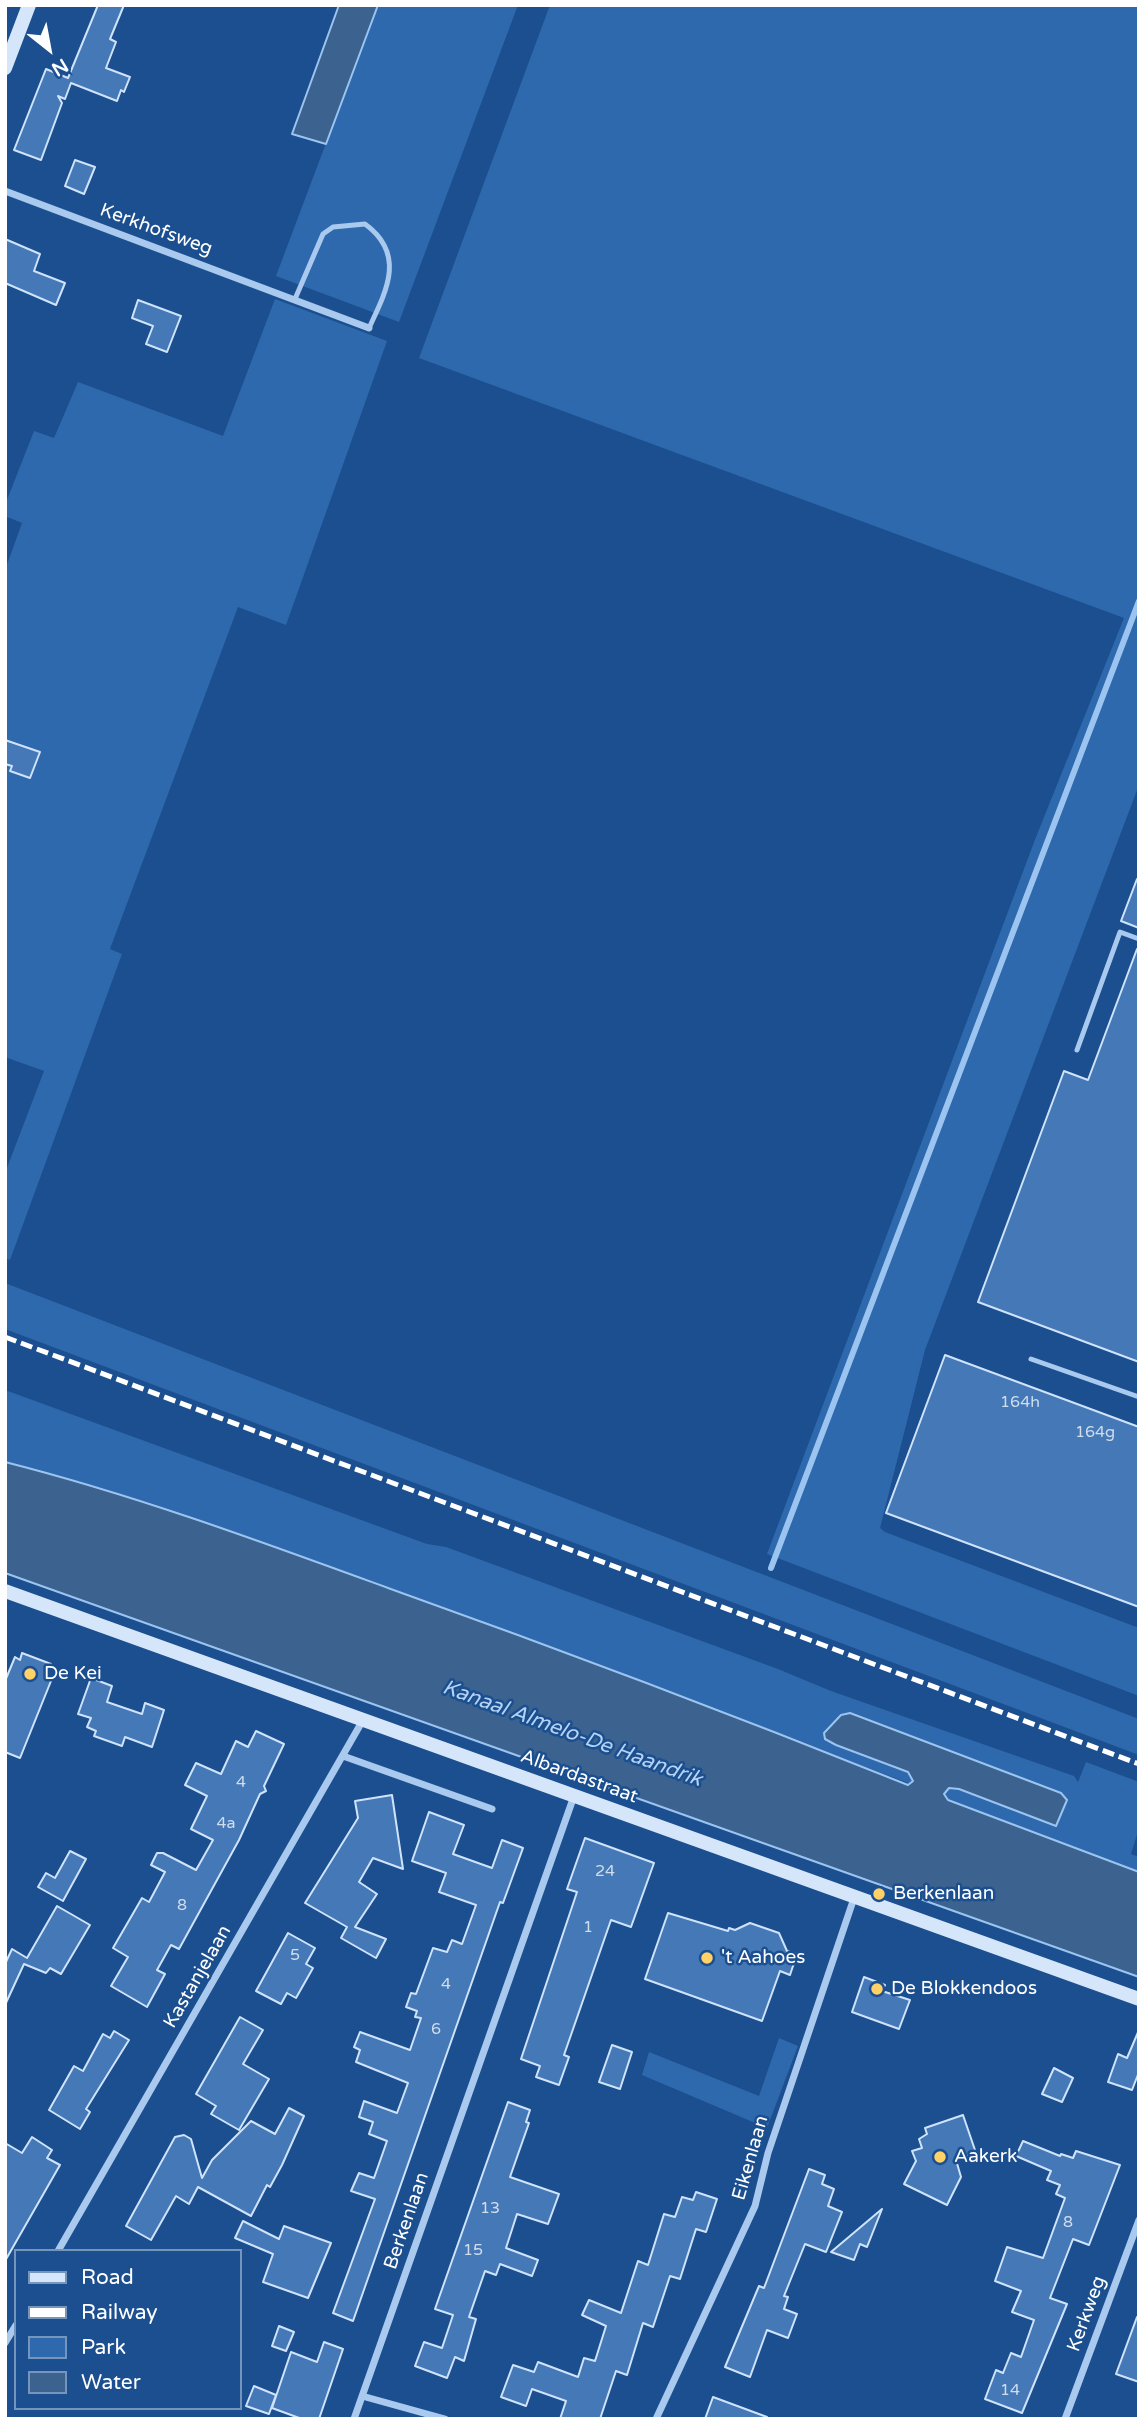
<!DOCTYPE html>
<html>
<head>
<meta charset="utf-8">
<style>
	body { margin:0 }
	#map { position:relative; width:1144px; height:2424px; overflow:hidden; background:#1b4f8f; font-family:"Varela Round",sans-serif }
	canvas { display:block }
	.frame { position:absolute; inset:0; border:7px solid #fff; pointer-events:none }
	.legend { position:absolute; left:14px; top:2249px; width:228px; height:161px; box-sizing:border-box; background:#1b4f8f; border:2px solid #7695bc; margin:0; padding:9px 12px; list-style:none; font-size:21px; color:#fff }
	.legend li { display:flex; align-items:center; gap:14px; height:35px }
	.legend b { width:35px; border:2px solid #7695bc }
	.north { position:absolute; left:14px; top:14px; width:70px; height:70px; -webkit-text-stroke:5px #1b4f8f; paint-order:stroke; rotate:149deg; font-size:19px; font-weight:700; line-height:28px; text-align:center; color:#fff }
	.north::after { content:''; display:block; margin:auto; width:24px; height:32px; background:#fff; clip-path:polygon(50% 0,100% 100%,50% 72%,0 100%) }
</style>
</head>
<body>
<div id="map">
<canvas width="1144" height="2424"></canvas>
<div class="frame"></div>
<ul class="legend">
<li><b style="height:9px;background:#d6e6fa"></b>Road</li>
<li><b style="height:9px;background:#fff"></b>Railway</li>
<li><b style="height:19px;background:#2e69ad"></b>Park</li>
<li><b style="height:19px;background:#3c6290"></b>Water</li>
</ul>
<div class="north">N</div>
</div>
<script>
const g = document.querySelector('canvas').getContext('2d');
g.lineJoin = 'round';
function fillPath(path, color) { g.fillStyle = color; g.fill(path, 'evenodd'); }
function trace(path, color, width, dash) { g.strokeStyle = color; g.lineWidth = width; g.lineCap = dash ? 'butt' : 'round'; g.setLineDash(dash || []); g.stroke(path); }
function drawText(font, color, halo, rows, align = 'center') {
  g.font = font + ' "Varela Round",sans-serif'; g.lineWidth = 5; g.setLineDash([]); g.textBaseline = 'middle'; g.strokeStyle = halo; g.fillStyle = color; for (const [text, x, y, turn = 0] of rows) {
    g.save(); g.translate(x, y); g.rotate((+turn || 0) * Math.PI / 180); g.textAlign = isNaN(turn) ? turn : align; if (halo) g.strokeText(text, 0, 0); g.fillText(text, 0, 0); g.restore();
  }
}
fillPath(new Path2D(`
	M378 5H518L399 322 276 276Z
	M550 5H1139V785L925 1350 880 1528 885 1532 1139 1628V1696L767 1554 1036 837 1124 618 419 358Z
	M275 299 387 341 286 625 238 607 110 949 122 954 10 1260 5 1258V1173L44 1071 5 1057V570L22 523 5 516V505L34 431 54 438 78 382 223 436Z
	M5 1283 1139 1719V1755L5 1329Z
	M5 1390 427 1544 446 1547 778 1669 831 1691 1074 1776 1078 1782 1086 1762 1139 1782V1828L1131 1854 1139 1857V1872L948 1800 944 1794 949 1788 959 1789 1056 1826 1061 1793 850 1713 841 1715 836 1745 908 1772 913 1777 911 1784 312 1560 105 1489 5 1462Z
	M779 2038 798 2046 767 2128 642 2075 649 2052 759 2096Z`), '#2e69ad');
const water = new Path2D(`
	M339 5H378L326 144 292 134Z
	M5 1462C135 1495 262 1542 388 1588 562 1650 736 1716 908 1785L913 1781 908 1772 836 1745 825 1739 824 1733 841 1715 850 1713 1061 1793 1067 1800 1056 1826 959 1789 949 1788 944 1794 948 1800 1139 1872V1977L5 1573Z`);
fillPath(water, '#3c6290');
trace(water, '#9cc4f0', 2);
trace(new Path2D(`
	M771 1568 1139 601`), '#9cc4f0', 6);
const building = new Path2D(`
	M98 5H124L110 39 116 42 106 68 130 77 124 92 121 90 117 101 71 83 65 99 58 96 62 103 41 160 14 150 46 69 68 78Z
	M75 160 95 167 84 194 65 186Z
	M5 239 40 254 34 271 65 283 56 305 5 283Z
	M138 300 181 316 167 352 146 344 153 326 132 318Z
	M5 740 40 752 30 778 10 771 12 766 5 764Z
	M1137 879H1139V928L1121 921Z
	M1137 949H1139V1362L978 1302 1064 1071 1088 1080Z
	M945 1355 1139 1427V1607L886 1513Z
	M22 1653 51 1664 45 1678 51 1681 20 1758 5 1752V1681L15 1657 20 1660Z
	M91 1678 112 1686 107 1702 142 1714 145 1703 164 1710 152 1747 125 1737 122 1746 94 1736 96 1731 87 1727 91 1718 78 1714Z
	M256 1731 284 1744 264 1786 266 1791 260 1794 239 1840 179 1949 171 1945 157 1970 165 1974 147 2007 111 1986 128 1957 113 1948 142 1898 149 1902 165 1872 151 1865 157 1853H163L196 1870 213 1840 191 1829 207 1796 185 1785 196 1763 221 1774 236 1741 248 1747Z
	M392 1795 403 1869 373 1858 359 1882 377 1894 355 1927 386 1939 376 1958 341 1938 347 1927 305 1903 358 1818 355 1801Z
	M429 1812 464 1825 453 1854 492 1868 502 1840 523 1848 503 1903 500 1902 353 2321 333 2313 375 2199 351 2191 359 2173 374 2178 387 2141 369 2134 373 2122 359 2117 364 2101 397 2113 408 2083 356 2062 360 2050 354 2047 360 2032 410 2050 421 2018 415 2017 417 2011 406 2007 411 1993 416 1994 433 1948 447 1952 452 1940 462 1944 476 1905 439 1892 446 1873 412 1861Z
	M585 1838 654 1863 631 1927 611 1920 564 2055 569 2057 559 2085 536 2077 540 2066 521 2059 577 1892 567 1889Z
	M70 1851 86 1859 63 1901 38 1887 46 1873 55 1878Z
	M57 1906 90 1925 61 1974 50 1968 46 1973 24 1964 5 2005V1964L12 1949 27 1958Z
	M668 1913 728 1931 729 1928 735 1930 750 1923 779 1933 787 1951 797 1954 790 1975 780 1971 762 2021 645 1979Z
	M288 1933 315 1948 306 1964 313 1968 296 1998 287 1993 281 2004 256 1991Z
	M864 1977 885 1985 882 1991 910 2000 899 2029 852 2012Z
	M240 2017 263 2030 243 2064 269 2079 239 2130 211 2114 216 2106 196 2094Z
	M1139 2030V2072L1132 2090 1108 2082 1118 2054 1127 2058Z
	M114 2031 129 2040 86 2109 90 2112 80 2129 49 2110 74 2066 83 2071 103 2034 110 2038Z
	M612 2045 632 2052 620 2089 599 2082Z
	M1054 2068 1073 2078 1062 2102 1042 2094Z
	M508 2102 530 2110 526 2122 529 2123 510 2177 559 2194 548 2224 517 2214 506 2248 538 2260 532 2276 500 2264 496 2275 485 2271 469 2317 476 2319 464 2361 455 2357 447 2378 415 2366 424 2342 442 2348 453 2315 435 2309Z
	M289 2108 304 2116 282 2165 270 2187 267 2185 251 2216 198 2187 189 2204 176 2196 151 2240 126 2226 175 2137 184 2135 191 2139 202 2178 212 2160 251 2121 275 2134Z
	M963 2115 976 2153 956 2160 961 2177 947 2205 904 2184 916 2161 912 2151 922 2148 919 2139 927 2134 925 2128Z
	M32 2137 52 2150 47 2158 60 2165 5 2261V2143L22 2153Z
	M1023 2141 1060 2156 1061 2154 1073 2158 1076 2151 1120 2165 1089 2245 1073 2239 1050 2298 1067 2304 1022 2413 985 2399 996 2370 1003 2373 1011 2353 1021 2357 1034 2320 1012 2312 1021 2291 995 2281 1007 2247 1043 2258 1065 2198 1056 2194 1060 2185 1047 2180 1051 2171 1016 2156Z
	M809 2169 825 2175 822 2184 834 2189 828 2206 842 2212 826 2252 805 2244 784 2296 788 2297 784 2309 797 2314 788 2338 767 2330 750 2377 725 2367 759 2286 764 2288Z
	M696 2192 717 2199 706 2232 696 2229 680 2279 670 2276 653 2327 643 2323 627 2375 616 2371 600 2419H560L566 2401 532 2389 526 2406 501 2397 513 2365 534 2372 538 2362 578 2377 584 2358 595 2361 606 2326 582 2315 589 2300 621 2313 638 2261 648 2265 664 2214 675 2217 682 2197 693 2200Z
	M882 2209 867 2247 860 2244 854 2260 831 2252Z
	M243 2221 279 2239 284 2226 331 2243 308 2298 263 2282 273 2254 235 2238Z
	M1137 2317 1139 2318V2382L1116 2374Z
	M279 2326 294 2332 286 2351 272 2346Z
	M324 2342 343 2349 319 2419H302L272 2408 291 2352 317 2362Z
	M254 2386 276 2395 269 2414 246 2406Z
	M713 2397 767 2417V2419H705Z`);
fillPath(building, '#4478b7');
trace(building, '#cfe3fa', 2);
trace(new Path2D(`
	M295 299 323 234 333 227 365 224C406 254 387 290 369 328
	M1077 1050 1120 932 1139 939
	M1031 1359 1139 1397`), '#a9c9ee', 5);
trace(new Path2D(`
	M5 191 369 328
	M343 1756 492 1809
	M58 2251 363 1720
	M5 2343 16 2325
	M362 2396 445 2419
	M354 2419 574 1796
	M656 2419 755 2206 768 2153 854 1898
	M1065 2419 1139 2220`), '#a9c9ee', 7);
trace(new Path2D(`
	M5 68 29 5
	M5 1591 1139 1999`), '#d6e6fa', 14);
trace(new Path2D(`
	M5 1337 1139 1764`), '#fff', 5, [12, 5]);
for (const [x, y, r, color] of [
	[30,1674,7,"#ffd166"],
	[879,1894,7,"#ffd166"],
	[707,1958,7,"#ffd166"],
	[877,1989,7,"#ffd166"],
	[940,2157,7,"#ffd166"]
]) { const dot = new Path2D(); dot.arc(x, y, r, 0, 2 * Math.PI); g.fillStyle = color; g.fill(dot); trace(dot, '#1b4f8f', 2.5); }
drawText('16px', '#d0dded', null, [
	["164h",1020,1403],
	["164g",1095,1433],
	["4",241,1783],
	["4a",226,1824],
	["24",605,1872],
	["8",182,1906],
	["1",588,1928],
	["5",295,1956],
	["4",446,1985],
	["6",436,2030],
	["13",490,2209],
	["8",1068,2223],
	["15",473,2251],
	["14",1010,2391]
]);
drawText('19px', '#fff', '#1b4f8f', [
	["Kerkhofsweg",156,230,20],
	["Albardastraat",579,1777,20],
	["Kastanjelaan",198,1977,-60],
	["Eikenlaan",751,2158,-74],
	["Berkenlaan",407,2221,-71],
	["Kerkweg",1087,2314,-70]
]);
drawText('19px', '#fff', '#1b4f8f', [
	["De Kei",44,1674],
	["Berkenlaan",893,1894],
	["'t Aahoes",721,1958],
	["De Blokkendoos",891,1989],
	["Aakerk",954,2157]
], 'left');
drawText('italic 21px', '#b5d3f5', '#1b4f8f', [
	["Kanaal Almelo-De Haandrik",572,1734,20]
]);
</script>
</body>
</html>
